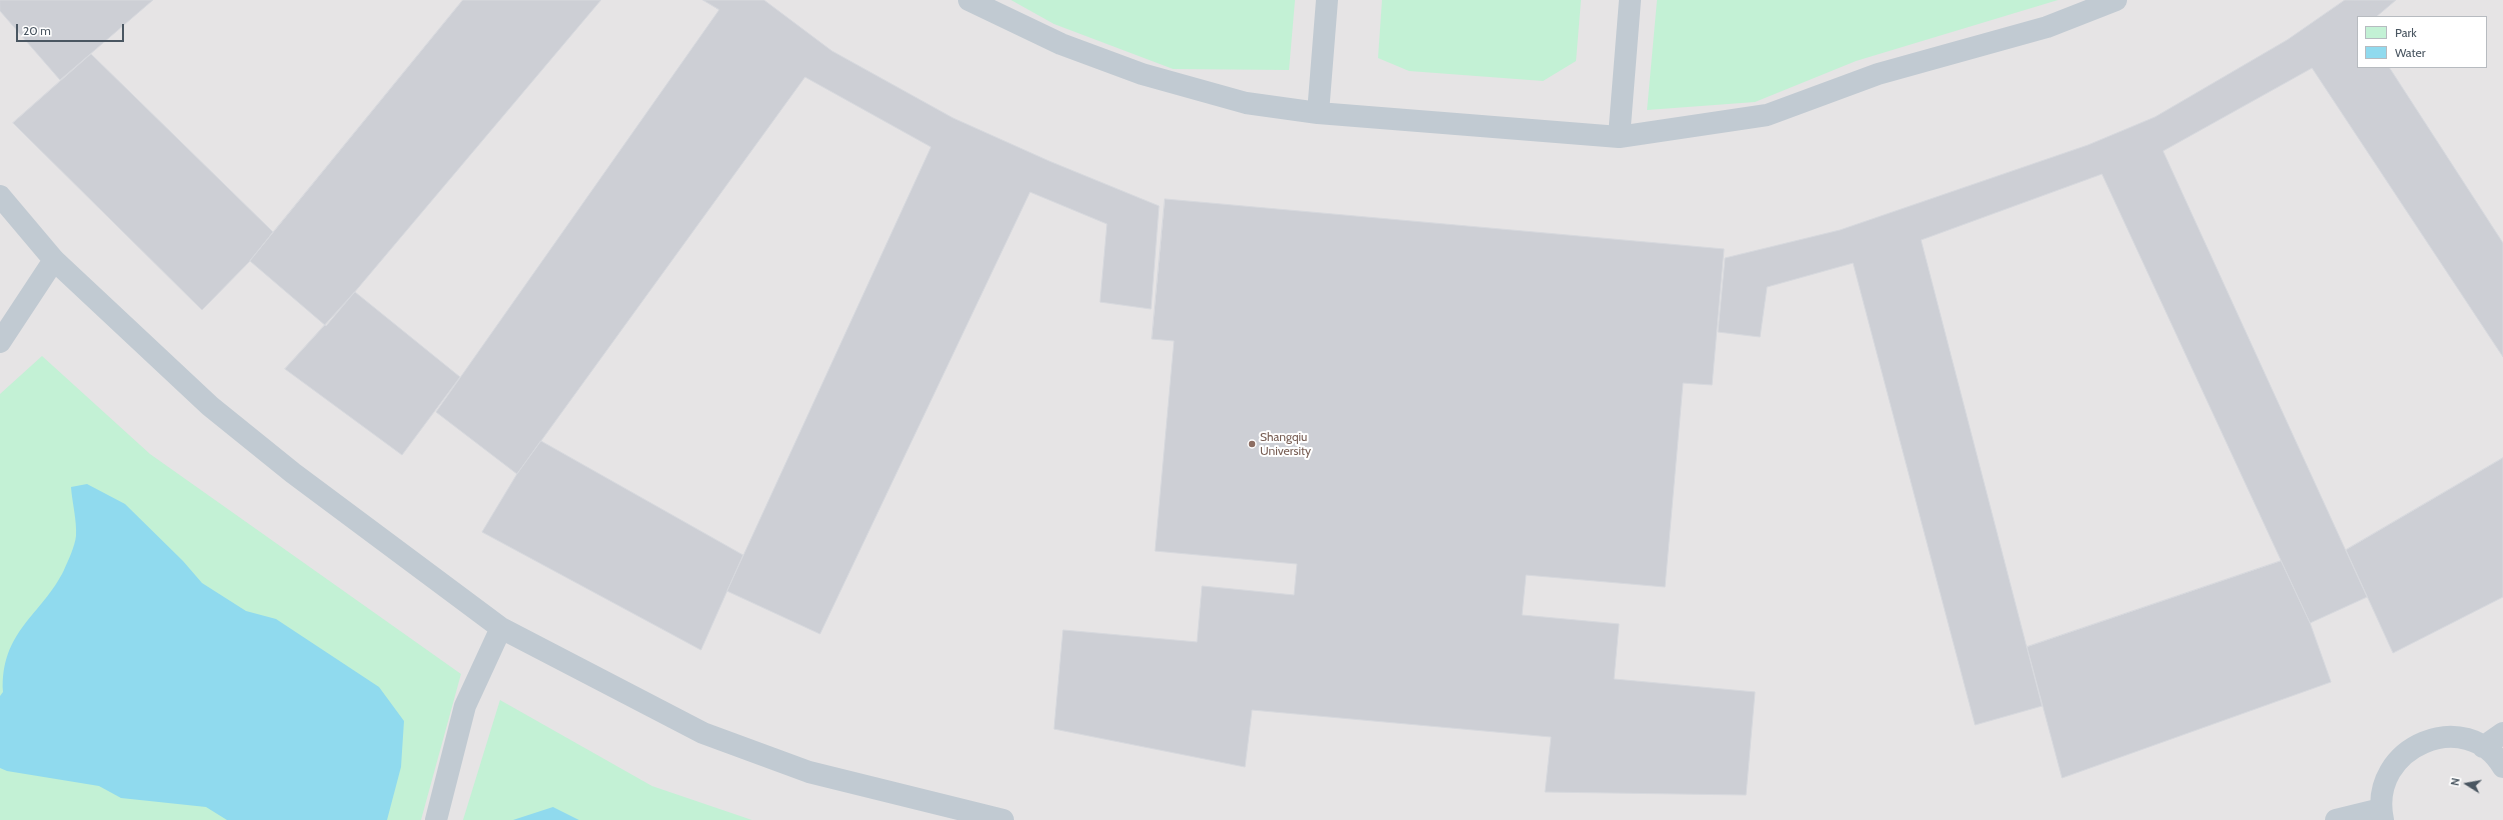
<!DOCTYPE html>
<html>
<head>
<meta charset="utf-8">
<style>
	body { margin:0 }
	#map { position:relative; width:2503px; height:820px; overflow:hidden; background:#f5f3f3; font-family:Cabin,sans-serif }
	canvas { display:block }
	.legend { position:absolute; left:2357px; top:16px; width:130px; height:52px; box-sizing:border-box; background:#fff; border:1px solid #b7bbc0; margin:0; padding:5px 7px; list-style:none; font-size:12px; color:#4a5661 }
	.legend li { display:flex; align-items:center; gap:8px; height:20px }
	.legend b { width:20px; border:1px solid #b7bbc0 }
	.north { position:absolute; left:2447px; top:764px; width:40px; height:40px; -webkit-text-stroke:3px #fff; paint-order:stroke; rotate:281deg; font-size:11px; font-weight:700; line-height:16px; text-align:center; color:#4a5661 }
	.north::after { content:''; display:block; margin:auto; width:14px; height:18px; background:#4a5661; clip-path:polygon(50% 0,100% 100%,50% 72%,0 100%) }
	.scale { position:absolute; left:16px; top:24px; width:108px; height:18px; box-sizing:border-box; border:2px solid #4a5661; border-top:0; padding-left:5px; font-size:12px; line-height:14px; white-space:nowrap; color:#4a5661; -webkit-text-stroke:3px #fff; paint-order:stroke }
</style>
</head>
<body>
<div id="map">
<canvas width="2503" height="820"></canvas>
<ul class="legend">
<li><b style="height:11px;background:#c3f1d5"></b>Park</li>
<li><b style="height:11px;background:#90daee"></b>Water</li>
</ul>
<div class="north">N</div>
<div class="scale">20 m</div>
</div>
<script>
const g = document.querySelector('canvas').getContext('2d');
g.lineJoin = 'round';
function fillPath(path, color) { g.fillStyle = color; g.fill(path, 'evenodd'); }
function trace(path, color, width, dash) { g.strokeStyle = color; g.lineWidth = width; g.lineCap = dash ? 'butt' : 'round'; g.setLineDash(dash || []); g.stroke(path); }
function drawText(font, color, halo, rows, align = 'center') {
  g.font = font + ' Cabin,sans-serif'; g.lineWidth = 4; g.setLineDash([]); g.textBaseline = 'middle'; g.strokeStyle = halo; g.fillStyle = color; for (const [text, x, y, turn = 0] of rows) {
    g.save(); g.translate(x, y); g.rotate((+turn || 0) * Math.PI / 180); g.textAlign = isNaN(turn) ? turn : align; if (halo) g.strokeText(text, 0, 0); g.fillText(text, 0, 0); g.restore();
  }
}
fillPath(new Path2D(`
	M0 0H2503V820H0ZM2358 17H2486V67H2358Z`), '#e6e4e5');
fillPath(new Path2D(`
	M1011 0H1295L1289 70 1173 69 1054 24Z
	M1382 0H1581L1576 61 1543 81 1409 71 1378 58Z
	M1657 0H2058L1856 61 1755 102 1647 110Z
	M42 356 150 454 461 674 421 820H0V394Z
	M500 700 652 786 752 820H463Z`), '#c3f1d5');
fillPath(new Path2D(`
	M87 484 125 504 183 561 202 583 246 611 276 619 379 687 404 721 401 767 387 820H227L206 807 121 798 99 786 7 771 0 768V696L3 692C0 631 42 615 64 570 68 561 75 546 76 536 77 520 72 502 71 487Z
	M553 807 579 820H513Z`), '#90daee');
const building = new Path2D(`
	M0 0H153L60 80 0 11Z
	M463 0H601L326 326 250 261Z
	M703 0H764L832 51 953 118 1049 161 1159 206 1151 309 1100 302 1107 224 1030 192 820 634 727 591 931 147 805 77 517 474 436 412 719 10Z
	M2345 0H2396L2376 17H2358V67H2389L2503 243V357L2312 68 2163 151 2367 597 2310 623 2102 174 1921 240 2042 706 1975 725 1853 263 1767 287 1760 337 1718 332 1725 258 1840 230 2088 145 2155 117 2287 40Z
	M91 54 273 232 250 261 202 310 13 123Z
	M1165 199 1724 249 1712 385 1683 383 1665 587 1526 575 1522 615 1619 624 1614 679 1755 692 1746 795 1545 792 1551 737 1252 710 1245 767 1054 729 1063 630 1197 642 1202 586 1294 595 1297 564 1155 551 1174 341 1152 339Z
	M355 292 460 377 402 455 285 369Z
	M541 441 743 555 701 650 482 532 517 474Z
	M2503 458V597L2393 653 2346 550Z
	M2281 561 2310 623 2331 682 2062 778 2027 647Z`);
fillPath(building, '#cdcfd5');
trace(building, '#d7d9de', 1);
trace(new Path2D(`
	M969 0 1061 44 1142 74 1246 103 1318 113 1619 137 1630 0
	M1318 113 1327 0
	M1619 137 1767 115 1878 74 2047 27 2116 0
	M0 196 54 260 210 406 293 473 501 628 703 733 809 772 1003 820
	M0 342 54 260
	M2483 747 2503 733
	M436 820 465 706 501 628
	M2336 820 2381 809
	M2383 820C2367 745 2468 706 2503 767`), '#c1cad2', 22);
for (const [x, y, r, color] of [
	[1252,444,4,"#8d6e63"]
]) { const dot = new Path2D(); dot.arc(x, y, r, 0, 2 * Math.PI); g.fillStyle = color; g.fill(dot); trace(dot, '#fff', 1.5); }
drawText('12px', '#785e54', '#fff', [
	["Shangqiu",1260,437],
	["University",1260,451]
], 'left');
</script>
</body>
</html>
